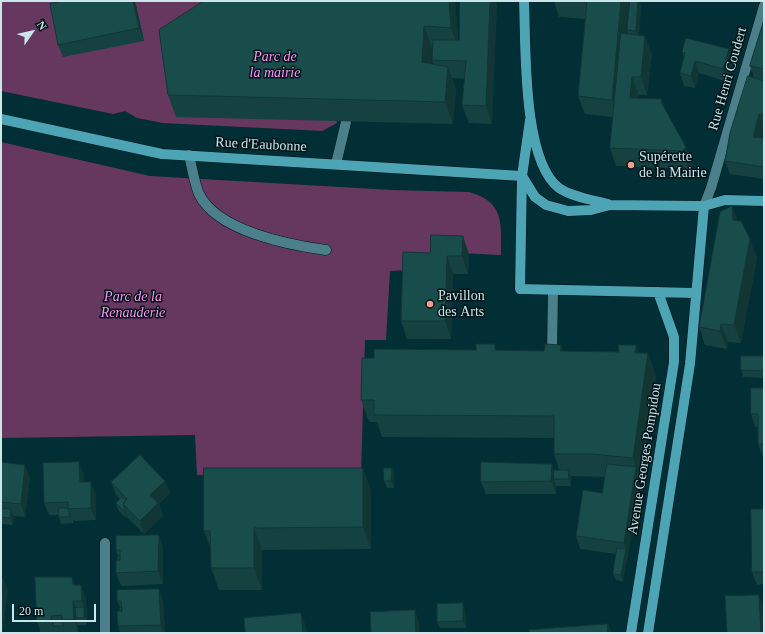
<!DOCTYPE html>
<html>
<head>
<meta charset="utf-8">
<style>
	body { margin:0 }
	#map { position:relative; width:765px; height:634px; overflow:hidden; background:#022e35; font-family:"Times New Roman",serif }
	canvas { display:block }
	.frame { position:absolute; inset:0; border:2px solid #cbe5eb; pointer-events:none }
	.north { position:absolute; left:12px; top:12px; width:40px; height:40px; -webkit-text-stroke:3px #011418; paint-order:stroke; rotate:56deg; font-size:11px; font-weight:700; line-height:16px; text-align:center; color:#cbe5eb }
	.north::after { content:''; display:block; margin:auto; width:14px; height:18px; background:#cbe5eb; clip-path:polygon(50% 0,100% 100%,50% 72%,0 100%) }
	.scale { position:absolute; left:12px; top:604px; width:84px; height:18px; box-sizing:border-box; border:2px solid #cbe5eb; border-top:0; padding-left:5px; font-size:12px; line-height:14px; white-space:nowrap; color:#cbe5eb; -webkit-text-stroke:3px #011418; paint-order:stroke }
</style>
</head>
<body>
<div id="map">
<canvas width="765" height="634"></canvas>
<div class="frame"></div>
<div class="north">N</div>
<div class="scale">20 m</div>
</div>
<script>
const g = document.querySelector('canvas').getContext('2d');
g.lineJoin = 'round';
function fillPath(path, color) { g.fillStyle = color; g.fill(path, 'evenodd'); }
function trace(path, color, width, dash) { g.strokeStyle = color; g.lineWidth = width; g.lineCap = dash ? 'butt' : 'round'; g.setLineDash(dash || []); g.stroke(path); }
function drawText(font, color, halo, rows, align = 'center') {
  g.font = font + ' "Times New Roman",serif'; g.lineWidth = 3; g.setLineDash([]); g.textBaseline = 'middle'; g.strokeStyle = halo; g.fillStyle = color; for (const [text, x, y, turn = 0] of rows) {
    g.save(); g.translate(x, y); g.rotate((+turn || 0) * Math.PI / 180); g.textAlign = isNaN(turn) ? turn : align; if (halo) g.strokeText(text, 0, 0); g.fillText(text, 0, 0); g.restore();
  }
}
fillPath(new Path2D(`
	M1 1H402L334 92 337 123 322 131 163 123 137 118 125 111 113 114 1 91Z
	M1 142 150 176 392 190 469 192C505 202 501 224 501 255L438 252 410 270 390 271 386 340H365L361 474 197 475 195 435 1 438Z`), '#663860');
const minor = new Path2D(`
	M189 155C192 167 194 182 199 194 217 231 289 245 326 250
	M336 164 346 122
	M704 206 711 188 764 6
	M552 354 553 290
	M105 543V633`);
const major = new Path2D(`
	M524 1C526 45 522 160 559 188 572 197 593 200 608 204
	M1 119 162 154 522 176
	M530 120 522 176 520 289 696 293
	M522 176 535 197 546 205 568 211 591 210 610 205 704 206 690 364 648 633
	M704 206 725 200 764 201
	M631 633 674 362V337L658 292`);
trace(minor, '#00151a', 11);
trace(major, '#00151a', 11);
trace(minor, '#4b7f8a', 10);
trace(major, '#4da4b5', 10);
fillPath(new Path2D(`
	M63 1H135L144 41 63 57 58 45Z
	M204 1H455L458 40H459L460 1H497L492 124 469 123 462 105 465 79 452 78 456 89 453 124 176 117 168 95ZM432 48H433L432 60 433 64H431Z
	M554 1H629L626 33 628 34 627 30 641 6 639 35 652 54 647 95H639L638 99 666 112 693 165 689 169 616 166 610 148 613 117 585 114 578 96 585 19 559 17Z
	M764 20V127L761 137 764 138V179L730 174 725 161 754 78 750 66Z
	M682 52 733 62 728 82 699 73 695 88 684 86 680 73 684 57Z
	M738 221 757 257 741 343 728 342 727 349 705 345 699 327Z
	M430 253 469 254 468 274H453L451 339H407L401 321Z
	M636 345 638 353 656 375 641 480 623 582 616 580 613 574 616 554 580 549 576 536 602 493 605 477 571 476V486H556V485V494H486L481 482 554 470H559L554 454V438L382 437 377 422H369L361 400 374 358 476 350 619 352Z
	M764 356V378L743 377 741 370Z
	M764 388V457H763L758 444V427H755L751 414Z
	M1 462 30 477 25 517 14 516 13 525 2 524 1 521Z
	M392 468 394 475V488H387L384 481Z
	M84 474V482L96 494V520L73 521V523L61 524 59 517V515H49L44 503Z
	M165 481 170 493 159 504 163 516 144 534 127 517 126 518 118 510 116 503 120 499 116 495 111 482Z
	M371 490V549L262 550V590H219L211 568 210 547 204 531Z
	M764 509V584L757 585 752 572Z
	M159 535 163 548V584L121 586 116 573 118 560V556L116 550Z
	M75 585 86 598 87 625H78V632L41 633 37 621Z
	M159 589 163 601 165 633H120L118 626 120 611V607L117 601Z
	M465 610 466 628H440L437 622Z`), '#154240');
fillPath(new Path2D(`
	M133 1H135L144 41 139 28Z
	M449 1H455L459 50 451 28Z
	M490 1H497L492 124 486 106Z
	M621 1H629L619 118 612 100Z
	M638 1H639L641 6 639 37 636 31Z
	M424 26 432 48 430 84 422 62Z
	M645 36 652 54 647 95 641 77Z
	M729 49 733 62 728 82 723 69Z
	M695 61 699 73 695 88 691 76Z
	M448 67 456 89 453 124 445 102Z
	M632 77 639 95 636 116 630 98Z
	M662 99 668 117 661 102Z
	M759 114 764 127 757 149 753 137Z
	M686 147 693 165 689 169 682 151Z
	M732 206 739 224 733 220Z
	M463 236 469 254 468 274 462 256Z
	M750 239 757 257 741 343 734 325Z
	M447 256 453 274 451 339 445 321Z
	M721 324 728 342 727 349 720 331Z
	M561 345 569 367 560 351Z
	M636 345 644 367 635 353Z
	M648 353 656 375 641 480 623 582 621 575 626 549 624 543 636 468 633 458Z
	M79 462 84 474 85 495 80 482Z
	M552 464 556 476 554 479 556 485V494L551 481Z
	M25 465 30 477 25 517 21 504Z
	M363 468 371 490V549L363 527Z
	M392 468 394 475V488L391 481Z
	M568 470 571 476V486L569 479Z
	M165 481 170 493 159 504 163 516 144 534 140 521 150 495Z
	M91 482 96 494V520L91 508Z
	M11 509 14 516 13 525 10 518Z
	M125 510 127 517 126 518 124 511Z
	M254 528 262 550V590L254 568Z
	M159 535 163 548V584L158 571Z
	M72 577 77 590 73 585Z
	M3 578 8 591 3 633H2L1 629V596Z
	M81 585 86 598V614L82 601Z
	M159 589 163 601 165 633H164L161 625Z
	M759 595 764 607V633H761Z
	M73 601 78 614 76 618 78 625V632L74 619Z
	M463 603 465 610 466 628 463 621Z
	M84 607 86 614 87 625 84 618Z
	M415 610 419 622 420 633H416Z
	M301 613 306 626 307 633H303Z
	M51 616 55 626H53L51 620Z
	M608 624 612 633H607Z`), '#113634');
const building = new Path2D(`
	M63 1H133L139 28 58 45 50 4Z
	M204 1H449L451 28 424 26 422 62 448 67 445 102 168 95 159 30Z
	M460 1H490L486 106 462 105 466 61 432 60 433 40H459Z
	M577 1H621L612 100 578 96 587 2Z
	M630 1H638L636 31 627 30Z
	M764 20V69L750 66Z
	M621 33 645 36 641 77H632L630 98 662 99 661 102 686 147 682 151 610 148Z
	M686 38 729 49 723 69 695 61 691 76 680 73 685 53 682 52Z
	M748 76 764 81V115L759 114 753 137 764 138V167L725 161 730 133Z
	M732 206 733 220 741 221 750 239 734 325 721 324 720 331 699 327 720 212Z
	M431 235 463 236 462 256H447L445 321H401L403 252 430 253Z
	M476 344H495V350L544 351 545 344 561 345 560 351 619 352 618 345H636L635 353H648L633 458 592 454H554V416L374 415V400H361L362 358H374V349L476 350Z
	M741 356H764V371L741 370Z
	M751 388H764V444H758V414H751Z
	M140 455 165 481 150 495 158 503 140 521 123 504 127 499 111 482Z
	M1 462 25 465 21 504 1 502Z
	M79 462 80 482H91V508L68 509V502L44 503 43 463Z
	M481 462 552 464 551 481 481 482Z
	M607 464 636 467 624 543 576 536 583 490 602 493Z
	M204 468H363V527L254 528V568H211L210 531H204Z
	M384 468H392L391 481H384Z
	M554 470H568L569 479H554Z
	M122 497 126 501 123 504 125 510 124 511 116 503Z
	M1 508 11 509 10 518 1 517Z
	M59 508H68L70 517H59Z
	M751 509H764V572H752Z
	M159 535 158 571 116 573V560H120V550H116V536Z
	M617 548 626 549 621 575 613 574Z
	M118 556H120V560H118Z
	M35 577H72L73 585H81L82 601H73L74 619 62 620V615L51 616V620L37 621Z
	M1 578H3L1 596Z
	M159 589 161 625 118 626 117 611H122L121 601H117V590Z
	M759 595 761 633H727L725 596Z
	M463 603V621L437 622V604Z
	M84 607V618H76L75 608Z
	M120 607H121L122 611H120Z
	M415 610 416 633H371L370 612Z
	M301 613 303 633H245L244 618Z
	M62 621 64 626H53V622Z
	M608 624 607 633H530L529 630Z`);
fillPath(building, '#184d4b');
trace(building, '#113634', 1);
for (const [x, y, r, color] of [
	[631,165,4,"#f49d8b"],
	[430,304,4,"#f49d8b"]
]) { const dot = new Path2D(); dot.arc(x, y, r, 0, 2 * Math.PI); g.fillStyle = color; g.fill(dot); trace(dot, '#011418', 1.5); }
drawText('italic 14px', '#fe95ef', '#011418', [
	["Parc de",275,57],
	["la mairie",275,73],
	["Parc de la",133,297],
	["Renauderie",133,313]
]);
drawText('14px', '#cbe5eb', '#011418', [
	["Rue Henri Coudert",728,79,-74],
	["Rue d'Eaubonne",261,145,3],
	["Avenue Georges Pompidou",645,459,-81]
]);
drawText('14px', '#cbe5eb', '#011418', [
	["Supérette",639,157],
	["de la Mairie",639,173],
	["Pavillon",438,296],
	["des Arts",438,312]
], 'left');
</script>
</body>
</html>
